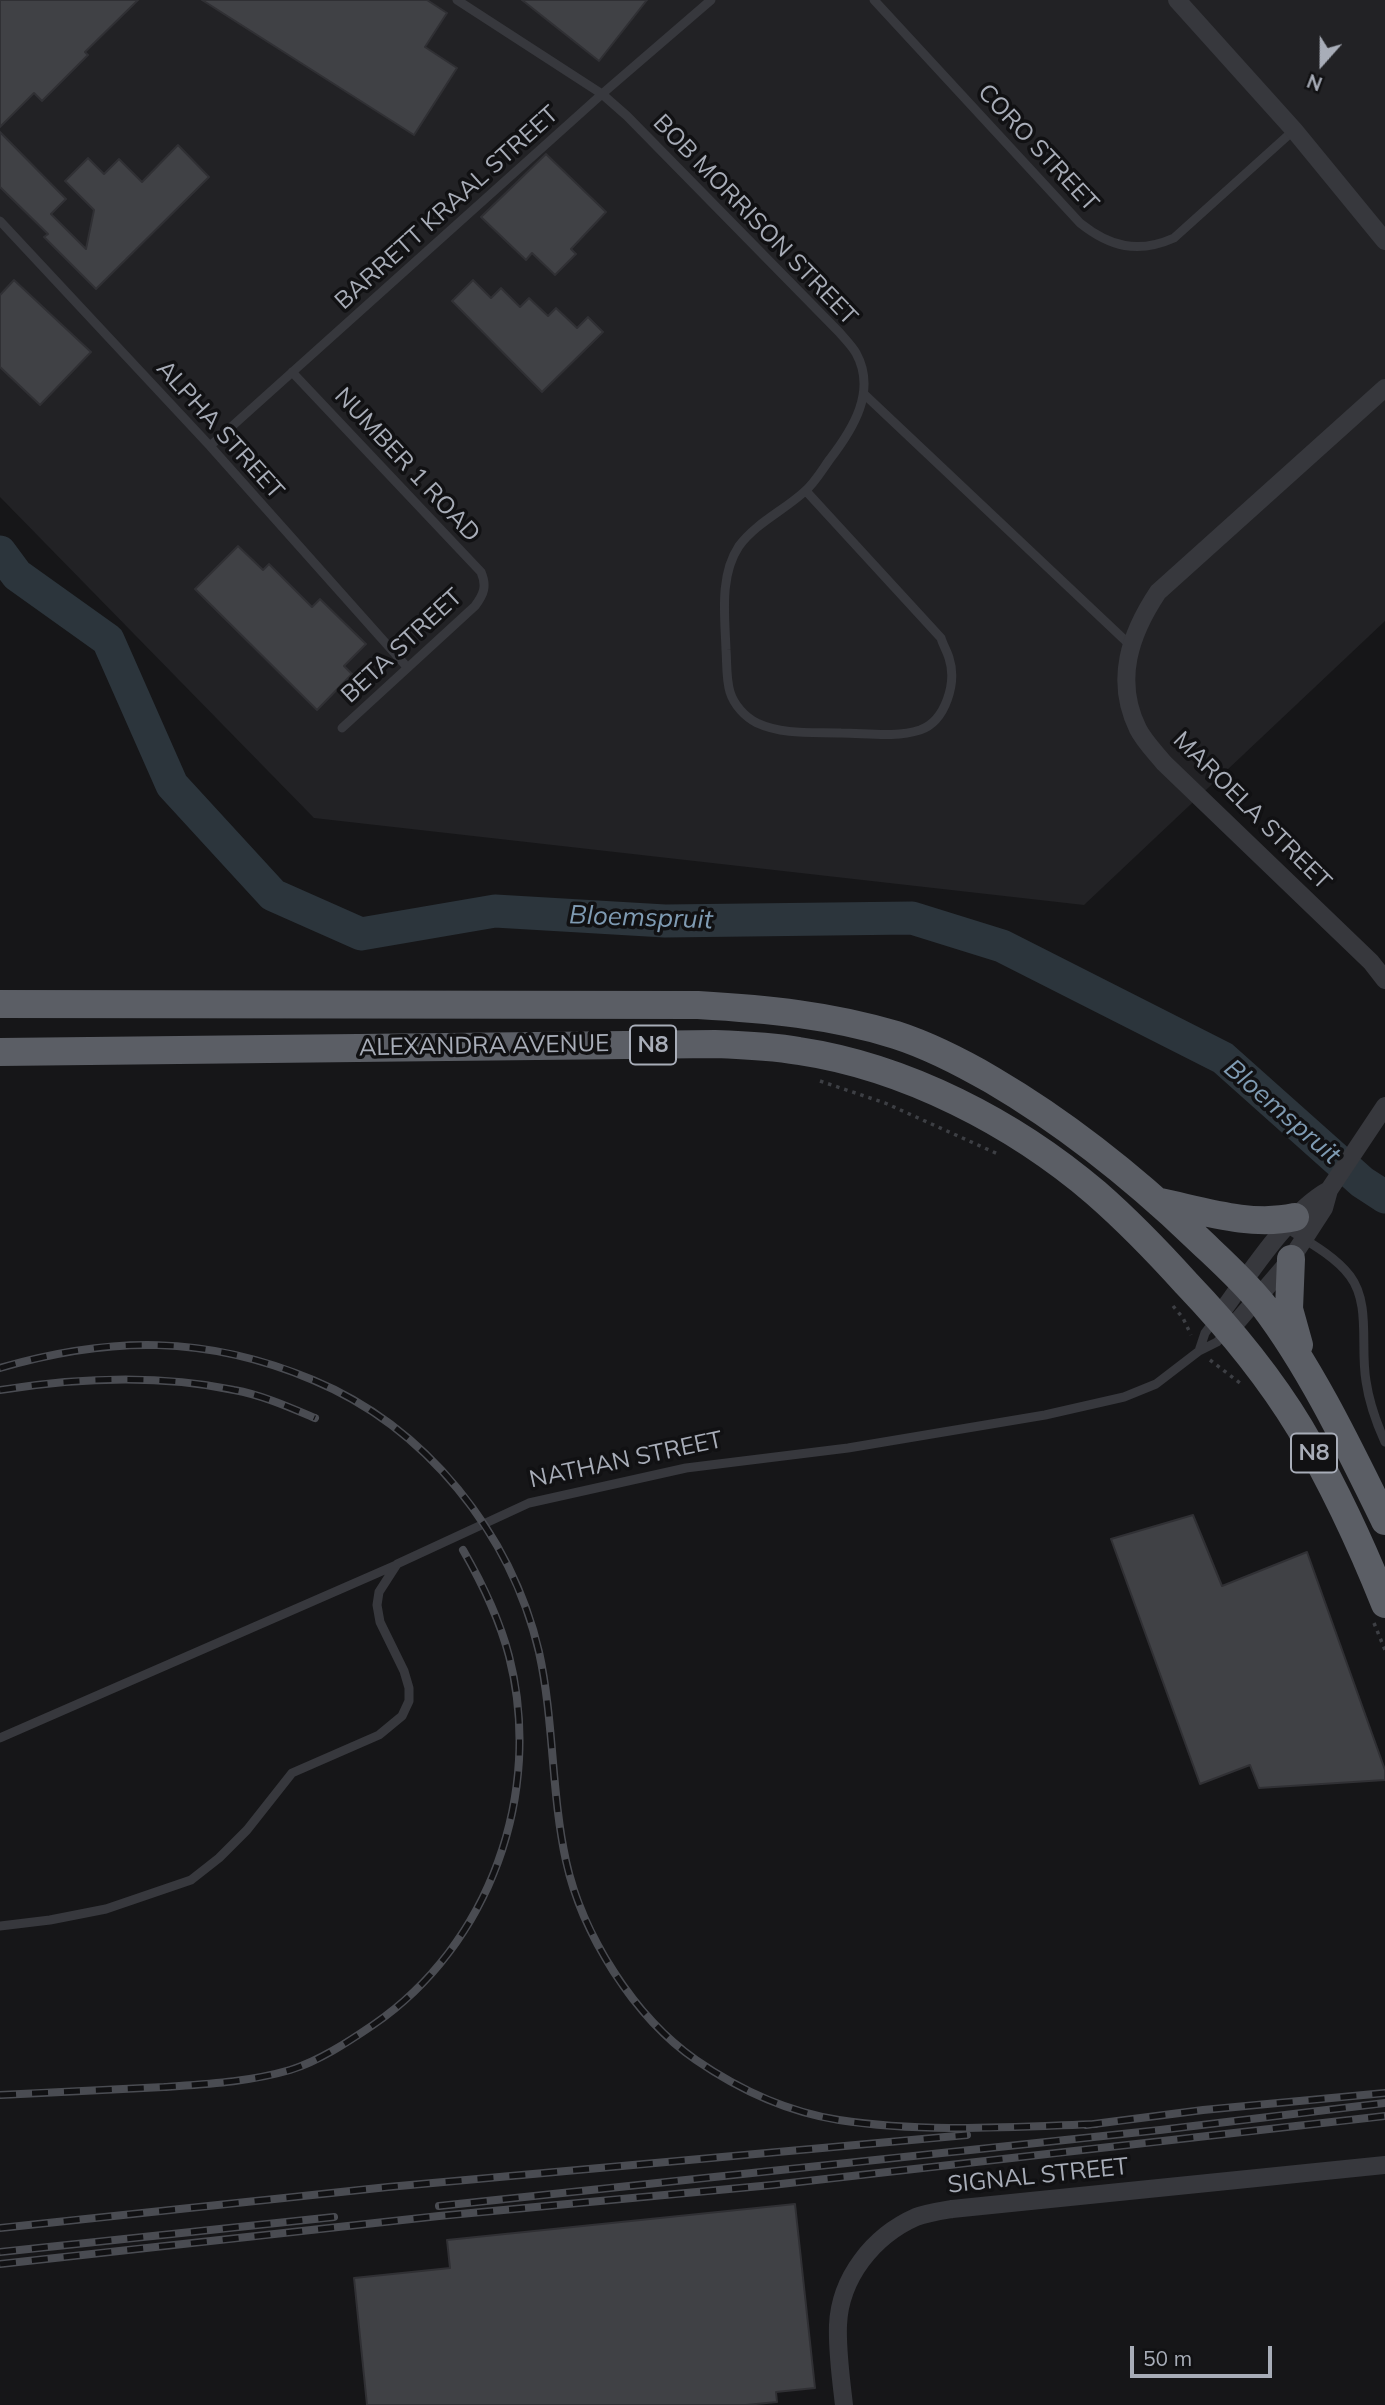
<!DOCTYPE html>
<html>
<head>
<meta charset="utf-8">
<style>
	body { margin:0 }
	#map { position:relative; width:1385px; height:2405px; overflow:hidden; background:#161618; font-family:Mulish,sans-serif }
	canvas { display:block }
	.north { position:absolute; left:1287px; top:28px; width:70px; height:70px; -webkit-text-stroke:5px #111113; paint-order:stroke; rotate:201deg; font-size:19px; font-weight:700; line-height:28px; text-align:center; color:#a8adb8 }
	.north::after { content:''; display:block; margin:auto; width:24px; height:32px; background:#a8adb8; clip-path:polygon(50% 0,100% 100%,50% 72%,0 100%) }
	.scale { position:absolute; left:1130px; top:2346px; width:142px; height:32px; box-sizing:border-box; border:4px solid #a8adb8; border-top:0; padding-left:9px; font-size:21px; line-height:24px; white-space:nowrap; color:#a8adb8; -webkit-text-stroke:5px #111113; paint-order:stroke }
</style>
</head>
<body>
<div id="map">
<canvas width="1385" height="2405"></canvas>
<div class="north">N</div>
<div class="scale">50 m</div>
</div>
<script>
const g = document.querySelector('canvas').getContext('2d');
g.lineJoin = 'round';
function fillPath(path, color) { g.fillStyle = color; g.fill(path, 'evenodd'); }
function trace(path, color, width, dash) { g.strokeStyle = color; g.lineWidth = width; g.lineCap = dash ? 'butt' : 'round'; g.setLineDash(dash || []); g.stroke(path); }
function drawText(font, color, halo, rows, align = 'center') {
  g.font = font + ' Mulish,sans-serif'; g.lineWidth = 7; g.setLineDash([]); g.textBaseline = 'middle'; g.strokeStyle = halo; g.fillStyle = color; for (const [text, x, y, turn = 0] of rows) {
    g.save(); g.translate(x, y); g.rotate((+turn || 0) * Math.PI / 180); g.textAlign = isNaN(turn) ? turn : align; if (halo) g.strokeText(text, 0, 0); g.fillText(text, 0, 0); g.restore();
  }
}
fillPath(new Path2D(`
	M0 0H1385V621L1084 905 314 818 0 497Z`), '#222225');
trace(new Path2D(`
	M0 552 17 575 108 640 172 785 273 895 361 934 495 911 665 921 912 918 1002 946 1223 1058 1362 1182 1385 1197`), '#2c353c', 33);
const building = new Path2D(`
	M0 0H138L85 52 88 55 42 101 34 93 0 127Z
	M202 0H427L447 13 425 47 457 68 414 135Z
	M522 0H647L599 61Z
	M0 132 66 199 51 214 86 249 94 210 65 181 88 158 104 174 119 159 142 182 178 145 209 177 96 289 44 237 48 234 0 187Z
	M546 154 606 212 571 249 576 254 555 275 532 253 526 260 481 217Z
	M14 280 91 352 40 405 0 367V295Z
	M473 280 491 298 501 288 520 307 529 298 548 316 556 308 577 328 588 317 603 332 542 392 452 301Z
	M238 546 263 570 269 564 312 607 320 599 366 644 344 666 352 674 317 710 195 589Z
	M1193 1515 1222 1586 1307 1552 1385 1770V1780L1259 1788 1250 1765 1200 1784 1111 1539Z
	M795 2204 815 2388 776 2392 777 2402 746 2405H367L354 2278 450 2268 447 2240Z`);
fillPath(building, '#404145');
trace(building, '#303034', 2);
trace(new Path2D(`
	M820 1081 885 1103 1000 1155
	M1173 1306 1183 1318 1191 1335
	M1210 1360 1240 1383
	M1374 1623 1385 1650`), '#3d3f44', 3.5, [3.5, 5]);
trace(new Path2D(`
	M457 0 602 94 627 116 839 332C845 339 852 346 856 353 877 391 853 429 830 459 822 470 814 484 804 492 783 511 756 523 739 546 719 576 725 617 726 650 727 663 726 679 730 692 734 705 745 717 757 723 783 735 813 732 841 733 866 733 895 738 920 730 946 721 957 682 949 658 947 651 943 645 941 638L806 491
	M874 0 1080 223C1110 247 1138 254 1174 238L1294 130
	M0 221 210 446 407 667
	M292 372 481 572C487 586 484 594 475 606L342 728
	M864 394 1130 645
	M210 446 602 94 711 0
	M1286 1228C1307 1241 1335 1256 1350 1276 1371 1304 1360 1347 1366 1381 1369 1402 1376 1422 1385 1442
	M1199 1351 1205 1333 1214 1321
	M0 1738 396 1565
	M0 1926 50 1920 106 1909 191 1880 219 1858 247 1830 292 1773 379 1735 402 1716 409 1701V1688L404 1671 380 1622 377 1605 379 1592 397 1564 529 1503 686 1468 848 1448 1045 1415 1124 1397 1156 1384 1199 1351 1217 1342 1226 1333`), '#37383d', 9);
trace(new Path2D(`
	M1177 0 1294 130 1385 241
	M1385 388 1158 592C1130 634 1114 680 1138 729 1144 741 1155 752 1164 763L1371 962 1385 980
	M1218 1317C1247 1278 1287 1213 1329 1190
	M1230 1330 1291 1259 1324 1208 1329 1190 1385 1106
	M844 2405C841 2379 837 2351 838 2325 840 2278 873 2236 916 2217 927 2213 940 2211 952 2209L1385 2165`), '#37383d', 18);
trace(new Path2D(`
	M0 1004 698 1005C766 1009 831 1015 896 1035 930 1046 961 1062 992 1080 1067 1124 1133 1177 1196 1237 1219 1259 1243 1280 1263 1305 1311 1368 1350 1450 1385 1521
	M0 1052 715 1044C743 1045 771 1046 799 1051 906 1067 1014 1123 1096 1193 1128 1221 1158 1252 1186 1283 1229 1328 1268 1375 1300 1428 1333 1484 1361 1544 1385 1604
	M1160 1202C1203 1211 1251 1227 1295 1217
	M1291 1259 1289 1309 1299 1345`), '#5b5e65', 28);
const rail = new Path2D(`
	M0 1368C110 1336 206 1335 313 1380 426 1427 511 1533 539 1652 554 1720 551 1792 566 1861 582 1934 634 2017 696 2060 738 2089 788 2112 839 2120 923 2133 1011 2127 1096 2124
	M0 1390C77 1378 157 1374 234 1390 262 1395 289 1407 315 1418
	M0 2095C55 2092 109 2090 164 2087 206 2084 249 2082 290 2070 319 2061 348 2042 373 2025 490 1945 544 1793 509 1656 499 1618 482 1583 463 1550
	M1086 2125 1203 2110 1385 2093
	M439 2206 1160 2130 1385 2103
	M0 2228 388 2187 967 2135
	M0 2252 334 2217
	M0 2264 439 2216 772 2185 1385 2116`);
trace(rail, '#4a4c52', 8);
trace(rail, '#111113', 5, [16]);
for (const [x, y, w] of [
	[653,1045,46],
	[1314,1453,46]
]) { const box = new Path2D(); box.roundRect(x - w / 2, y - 19.5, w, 39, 5); g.fillStyle = '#111113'; g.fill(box); trace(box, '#a8adb8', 2); }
drawText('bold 23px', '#a8adb8', null, [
	["N8",653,1045],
	["N8",1314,1453]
]);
drawText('24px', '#a8adb8', '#111113', [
	["CORO STREET",1038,148,47],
	["BARRETT KRAAL STREET",447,208,-42],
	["BOB MORRISON STREET",755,220,46],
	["ALPHA STREET",220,430,48],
	["NUMBER 1 ROAD",407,465,47],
	["BETA STREET",402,646,-43],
	["MAROELA STREET",1252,811,45],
	["ALEXANDRA AVENUE",484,1046,-1],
	["NATHAN STREET",626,1460,-12],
	["SIGNAL STREET",1038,2176,-6]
]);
drawText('italic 26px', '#7f9bb3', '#111113', [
	["Bloemspruit",641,918,2],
	["Bloemspruit",1282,1112,41]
]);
</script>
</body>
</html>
